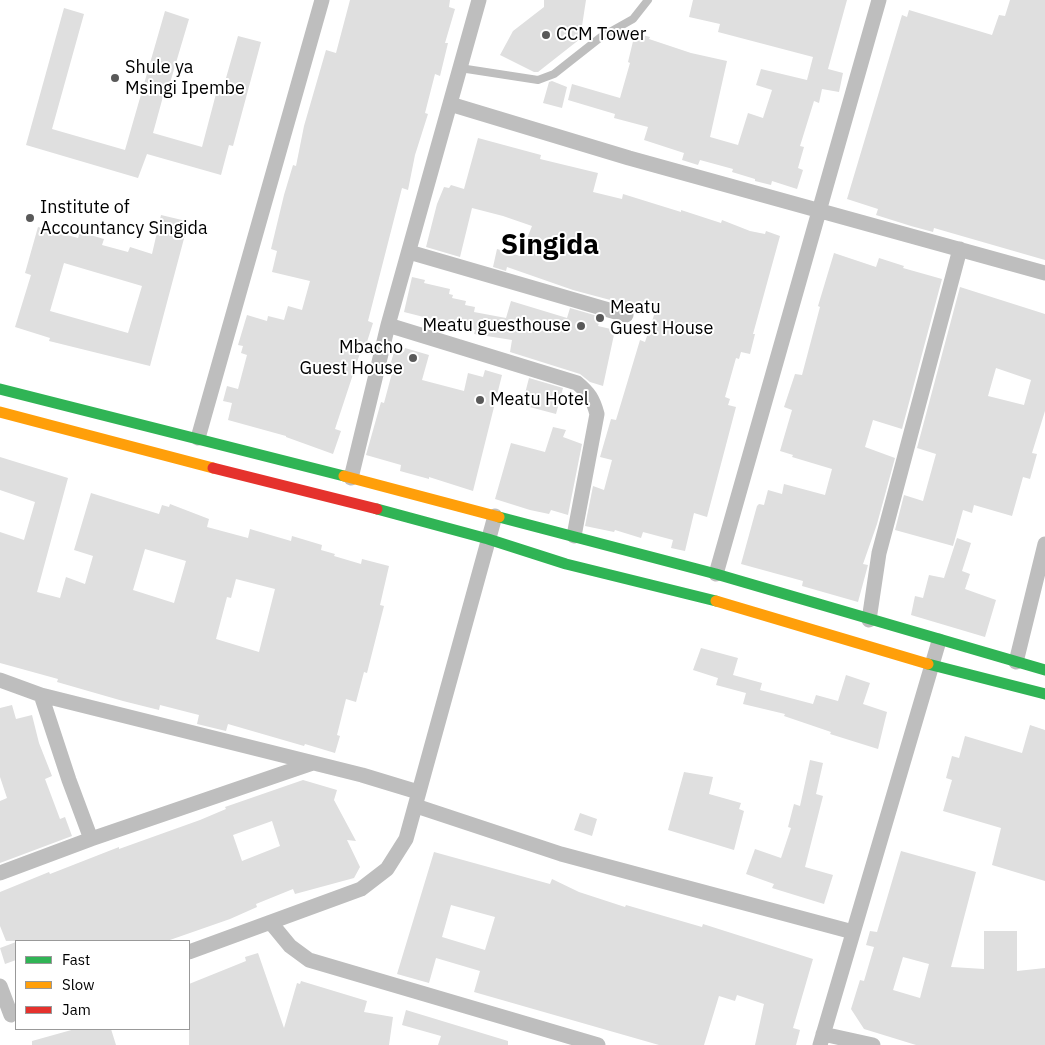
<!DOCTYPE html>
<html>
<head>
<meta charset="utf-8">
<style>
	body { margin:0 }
	#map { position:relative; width:1045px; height:1045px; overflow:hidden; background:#fff; font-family:"IBM Plex Sans",sans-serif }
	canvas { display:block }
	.legend { position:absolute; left:15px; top:940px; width:175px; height:90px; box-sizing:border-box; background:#fff; border:1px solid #999; margin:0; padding:6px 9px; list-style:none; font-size:15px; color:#000 }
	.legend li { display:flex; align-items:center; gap:10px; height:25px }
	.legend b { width:25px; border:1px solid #999 }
</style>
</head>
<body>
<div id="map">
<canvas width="1045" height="1045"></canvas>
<ul class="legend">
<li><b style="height:6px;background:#30b455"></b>Fast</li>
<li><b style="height:6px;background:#ff9f0a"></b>Slow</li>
<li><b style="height:6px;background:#e5322d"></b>Jam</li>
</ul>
</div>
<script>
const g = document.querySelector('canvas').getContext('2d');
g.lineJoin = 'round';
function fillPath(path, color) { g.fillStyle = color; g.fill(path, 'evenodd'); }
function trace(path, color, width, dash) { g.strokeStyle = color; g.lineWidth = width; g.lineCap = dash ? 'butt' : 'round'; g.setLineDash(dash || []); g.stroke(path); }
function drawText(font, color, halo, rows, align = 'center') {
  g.font = font + ' "IBM Plex Sans",sans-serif'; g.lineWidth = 4; g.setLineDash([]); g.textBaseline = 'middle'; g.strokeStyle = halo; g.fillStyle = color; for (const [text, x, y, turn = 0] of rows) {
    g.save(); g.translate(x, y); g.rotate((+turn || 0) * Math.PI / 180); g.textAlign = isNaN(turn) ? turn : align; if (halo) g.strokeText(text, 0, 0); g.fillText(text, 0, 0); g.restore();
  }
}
fillPath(new Path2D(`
	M350 0H450L449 7 455 9 445 43H448L440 76 435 74 425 113 428 114 415 155 408 190 402 188 368 321 373 323 366 345 363 344 335 429 341 431 333 454 286 437V436L228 420 232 403 223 401 227 386 238 389 247 355 241 353 243 346 238 345 247 315 267 321 268 316 284 320 288 306 302 310 310 281 272 272 277 251 271 249 284 195 293 165 296 166 304 126 326 50 336 53Z
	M544 0H586L580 39 538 72H534L500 55 513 31 544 7Z
	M693 0H847L828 69 843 73 839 92 822 89 819 103 814 101 800 146 804 147 798 168 803 170 797 189 772 181 771 185 755 181V179L732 172 733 169 700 160 698 165 682 160 684 153 644 140 648 127 614 118 615 114 568 100 572 84 620 98 630 63 628 62 635 33 650 37 649 39 691 53 727 61 710 137 738 145 748 113 763 118 772 90 756 85 761 69 807 80 813 57 718 32 720 24 689 17Z
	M1010 0H1045V260L934 228 933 232 911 226 876 215 878 209 847 199 902 15 907 17 909 10 992 35 999 15 1005 16Z
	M64 8 84 14 52 129 125 150 165 11 189 19 167 93H164L153 133 202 147 217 90 222 92 238 36 261 42 233 146 229 145 221 175 147 154 138 178 26 145Z
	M552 81 567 87 562 108 543 103 549 82Z
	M478 138 541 155 540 159 598 173 593 192 622 199 623 194 681 212V210L721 223 722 220 750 231 765 234 766 231 780 236 753 334H755L750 354 741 352 739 359 736 358 725 397 730 399 728 405 736 407 707 517 694 513 685 551 671 548 673 540 643 532 641 538 615 530 614 532 585 526 593 486 604 490 612 460 600 457 611 419 616 420 640 340 645 342 655 312 573 290 507 267 506 271 493 267 497 249 520 256 532 226 503 216 472 208 460 257 426 247 437 204 444 187 449 188 451 185 464 189Z
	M161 215 182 220 180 230 186 231 150 366 49 341 50 338 15 327 31 275 25 273 38 227 78 238 80 232 104 239 102 245 128 252 130 247 152 254ZM64 263 142 286 128 333 50 311Z
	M834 253 876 267 879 258 904 266 903 268 942 279 902 429 873 420 865 447 895 458 877 524 863 564 868 565 858 602 802 586 803 581 741 564 757 506 759 504 764 505 768 490 782 494 784 484 825 495 832 469 792 457 793 455 780 451 792 410 784 407 795 374 802 375 820 307 818 306Z
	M412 277 425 280 424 283 450 289 449 294 453 295 452 298 466 301 465 305 475 307 474 312 506 318 511 301 567 318 570 308 601 317 598 326 615 330 603 386 590 382 580 374 510 352 512 340 474 334 475 330 404 312Z
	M960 287 1045 314V411L1032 453 1037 454 1030 479 1023 477 1012 516 974 505 972 513 963 510 953 546 895 530 904 495 923 501 936 454 917 448ZM996 368 1031 380 1024 405 988 396Z
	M405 348 429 355 422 380 464 391 468 373 483 377 485 370 502 375 473 491 429 477V479L400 471 401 465 366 455 381 402 384 403 392 373 388 372 395 349 404 352Z
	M529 378 563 388 556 414 522 405Z
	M553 427 566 430 563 437 582 444 568 515 551 510 549 514 530 510 495 499 511 443 545 452Z
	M0 457 68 478 37 592 60 598 66 577 85 584 93 556 74 550 91 493 159 514 162 505 169 507 170 504 209 519 207 527 248 538 250 529 291 541 292 536 322 545 321 550 335 554 334 556 361 564 362 559 389 566 380 605 384 606 367 673 364 672 356 702 346 699 337 735 340 736 335 753 305 744 304 746 228 724 226 731 197 724 199 715 160 705 159 710 123 701 57 682 58 679 0 663V532L24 540 35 502 0 490ZM145 549 186 561 174 603 133 590ZM236 579 275 589 259 652 216 639 227 597 231 598Z
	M957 538 971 543 962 571 970 574 965 589 996 600 985 637 911 615 915 596 923 598 929 575 944 578Z
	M701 648 738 658 733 675 762 683 760 690 813 704 816 695 838 701 846 675 870 683 863 704 887 712 878 749 830 734 831 732 784 716 785 714 743 704 746 693 716 685 718 678 693 670Z
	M12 705 16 719 32 715 39 743 52 776 45 779 60 819 65 817 72 836 0 863V801L7 798 0 777V708Z
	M1030 725 1045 730V881L992 865 1001 828 943 811 952 780 946 778 952 756 959 758 965 736 1022 753Z
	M810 760 823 763 816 794 823 796 805 867 833 875 824 904 772 888 774 884 746 874 755 849 781 858 791 828 788 827 794 804 800 806Z
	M684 772 713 777 709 794 741 803 739 809 744 811 734 850 668 830Z
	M303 780 337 790 334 800 356 841 347 840 360 867 354 878 295 894 293 889 256 904 257 907 230 919 167 941H6L0 926V892L49 872 50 874 119 847V849L200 820 226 809 225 807ZM272 821 280 846 242 861 233 835Z
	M580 813 597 819 592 836 574 830Z
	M901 851 976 872 951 967 984 969V931H1017V971L1045 968V1045H916L864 1029 851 1009 860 980 864 981 874 947 866 945 870 931 877 932ZM903 957 929 964 920 998 893 990Z
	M434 852 550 884 552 879 579 892 625 907 626 905 702 927 703 924 813 959 793 1028 800 1030 796 1045H755L764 1004 737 995 735 1001 719 996 704 1045H659L474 992 480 971 436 958 429 983 397 974ZM451 905 495 917 485 950 442 937Z
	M16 942V960L5 964 0 948Z
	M258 953 284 1028 297 983 300 984 301 981 367 1001 364 1012 393 1017 389 1045H189V984L246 961 245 957Z
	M406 1010 508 1041V1045H438L441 1036 402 1025Z
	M75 1029H111L116 1045H32V1041Z`), '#dfdfdf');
trace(new Path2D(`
	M460 68 538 80 554 74 601 37 633 19 648 0`), '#bebebe', 8);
trace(new Path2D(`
	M450 104 629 158 1045 273
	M409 252 626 315
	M388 325 577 383C589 393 593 399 597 414L574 536
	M198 438 322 0
	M351 478 388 325 479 0
	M716 574 879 0
	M869 620 879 553 960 249
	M1016 662 1045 544
	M0 680 41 695 362 775 418 792
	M41 695 69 780 91 839
	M416 806 561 854 853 932
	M0 873 91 839 313 763
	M271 923 290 946 309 960 598 1045
	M189 952 361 889 387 869 406 839 495 516
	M0 986 11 1015
	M823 1034 873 1045
	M820 1045 939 641`), '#bebebe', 15);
trace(new Path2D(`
	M0 389 344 476
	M377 509 488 539 566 564 716 601
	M499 517 716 574 1045 670
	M928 664 1045 694`), '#30b455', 11);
trace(new Path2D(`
	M0 412 213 468
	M344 476 499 517
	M716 601 928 664`), '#ff9f0a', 11);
trace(new Path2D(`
	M213 468 377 509`), '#e5322d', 11);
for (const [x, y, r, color] of [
	[546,35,5,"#595959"],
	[115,78,5,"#595959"],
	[30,218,5,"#595959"],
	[600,318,5,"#595959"],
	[581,326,5,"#595959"],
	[413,358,5,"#595959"],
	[480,400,5,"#595959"]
]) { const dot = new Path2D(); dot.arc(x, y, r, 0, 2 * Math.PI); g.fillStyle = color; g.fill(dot); trace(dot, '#fff', 2); }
drawText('18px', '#000', '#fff', [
	["CCM Tower",556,35],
	["Shule ya",125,68],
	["Msingi Ipembe",125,89],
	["Institute of",40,208],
	["Accountancy Singida",40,229],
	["Meatu",610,308],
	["Guest House",610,329],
	["Meatu guesthouse",571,326,"right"],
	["Mbacho",403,348,"right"],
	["Guest House",403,369,"right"],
	["Meatu Hotel",490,400]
], 'left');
drawText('bold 28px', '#000', '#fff', [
	["Singida",550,246]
]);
</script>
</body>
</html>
